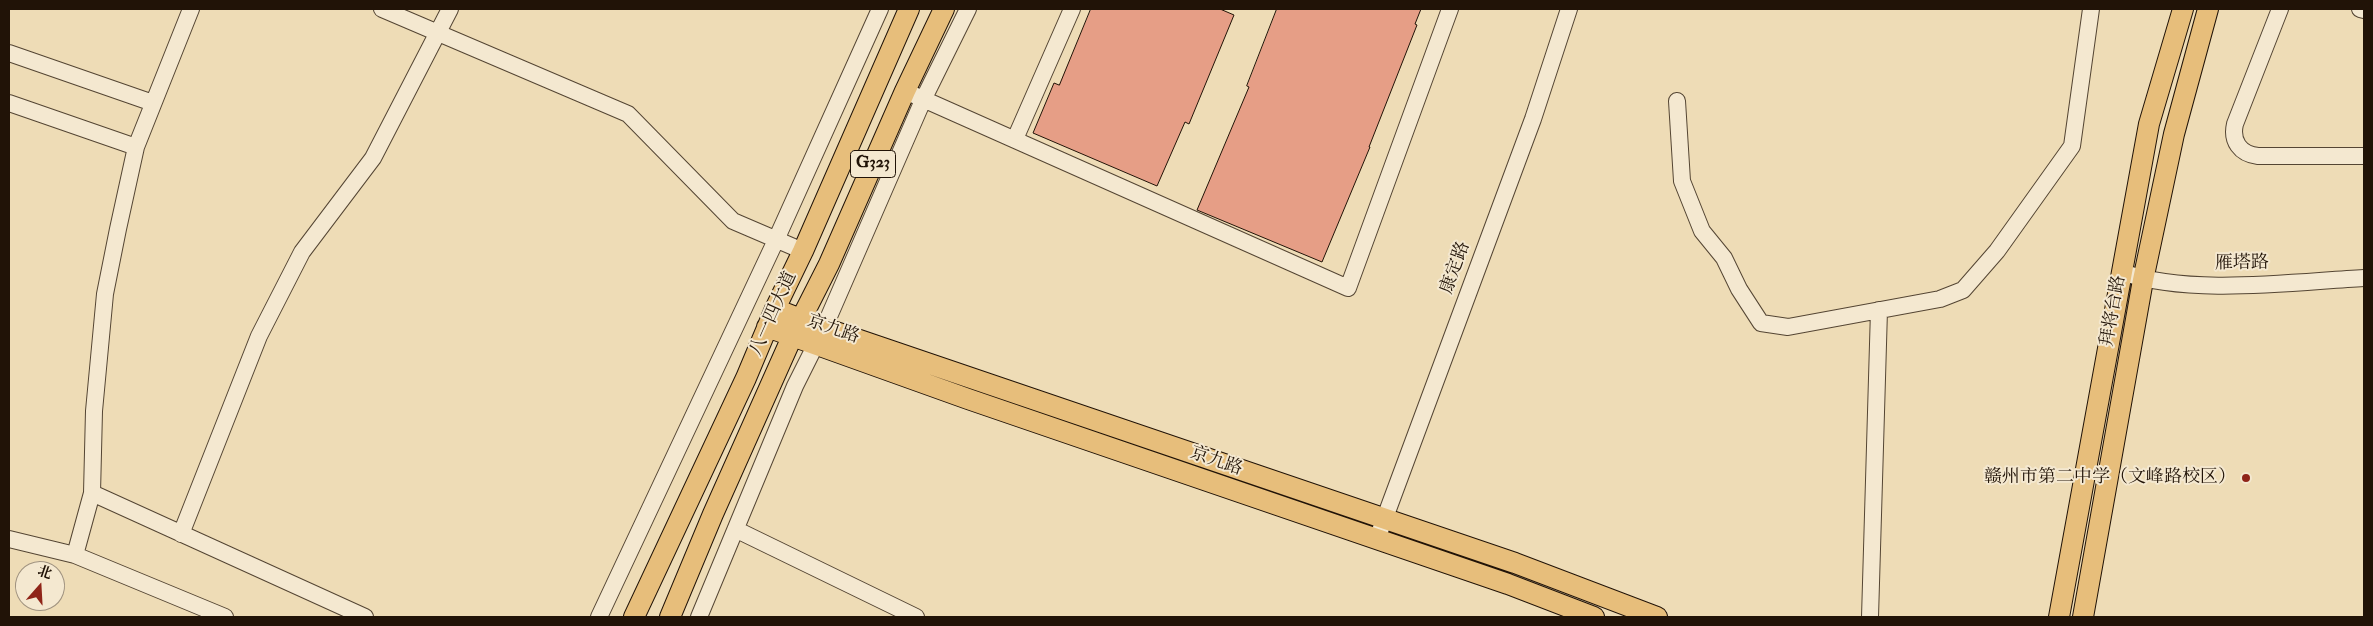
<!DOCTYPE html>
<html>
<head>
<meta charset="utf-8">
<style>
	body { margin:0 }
	#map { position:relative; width:2373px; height:626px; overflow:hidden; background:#eedcb6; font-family:"IM FELL Double Pica","Noto Serif SC",serif }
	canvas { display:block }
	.frame { position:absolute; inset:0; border:10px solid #211307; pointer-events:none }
	.north { position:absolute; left:15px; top:561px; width:50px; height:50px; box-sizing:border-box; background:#f4e8d0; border:1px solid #a09380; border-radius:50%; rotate:19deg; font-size:14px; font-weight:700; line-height:20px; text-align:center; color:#211307 }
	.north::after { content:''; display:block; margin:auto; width:18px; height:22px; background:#8f2418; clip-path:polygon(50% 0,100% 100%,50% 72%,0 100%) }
</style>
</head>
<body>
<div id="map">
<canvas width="2373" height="626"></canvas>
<div class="frame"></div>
<div class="north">北</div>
</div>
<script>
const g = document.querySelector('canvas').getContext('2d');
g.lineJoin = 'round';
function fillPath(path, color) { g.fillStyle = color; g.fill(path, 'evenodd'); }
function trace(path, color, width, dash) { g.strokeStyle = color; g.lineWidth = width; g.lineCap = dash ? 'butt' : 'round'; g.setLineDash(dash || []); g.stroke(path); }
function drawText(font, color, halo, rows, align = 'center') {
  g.font = font + ' "IM FELL Double Pica","Noto Serif SC",serif'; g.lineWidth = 4; g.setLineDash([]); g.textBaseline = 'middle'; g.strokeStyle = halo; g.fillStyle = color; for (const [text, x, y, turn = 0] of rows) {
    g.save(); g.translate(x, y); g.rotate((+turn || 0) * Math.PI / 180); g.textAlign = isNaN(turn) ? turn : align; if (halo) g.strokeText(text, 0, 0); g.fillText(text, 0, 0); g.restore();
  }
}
const building = new Path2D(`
	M1091 9H1220L1234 15 1189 124 1185 122 1157 186 1033 133 1054 83 1059 85Z
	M1277 9H1421L1415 24 1417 25 1369 147H1370L1322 262 1197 210 1249 87 1247 86Z`);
fillPath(building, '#e69e86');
trace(building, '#211307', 1);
const minor = new Path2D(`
	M382 9 628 114 733 221 803 251
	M2280 9 2235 124C2231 141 2240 154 2258 156H2364
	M2360 9 2364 10
	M9 53 153 103
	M905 91 1348 288 1450 9
	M1677 101 1682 181 1702 231 1724 258 1739 289 1761 323 1788 327 1940 299 1963 290 1997 251 2072 146 2091 9
	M9 103 136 147
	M1015 139 1072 9
	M2122 272C2189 296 2292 282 2364 278
	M92 493 365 617
	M737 530 916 617
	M181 534 259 336 302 252 373 158 450 9
	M9 539 75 555 92 493 94 411 105 294 118 229 136 147 191 9
	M1377 539 1533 119 1569 9
	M75 555 225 617
	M599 617 776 240 880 9
	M699 617 795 386 824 328 924 98 968 9
	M1870 617 1879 310`);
const major = new Path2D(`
	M775 309 824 328 1515 563 1657 617
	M767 327 968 399 1508 584 1594 617
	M634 617 746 378 775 309 803 251 909 9
	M670 617 713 514 792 337 829 264 905 91 944 9
	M2059 617 2149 124 2183 9
	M2083 617 2143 280 2174 134 2208 9`);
trace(minor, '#544533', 18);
trace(major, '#211307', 22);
trace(minor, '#f4e8d0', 16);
trace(major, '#e7be7b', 20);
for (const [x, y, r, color] of [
	[2246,478,5,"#8f2418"]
]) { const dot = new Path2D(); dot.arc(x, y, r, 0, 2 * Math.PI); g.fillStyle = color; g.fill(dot); trace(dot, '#f4e8d0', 2); }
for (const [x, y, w] of [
	[873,164,45]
]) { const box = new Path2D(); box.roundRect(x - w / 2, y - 13.5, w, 27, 4); g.fillStyle = '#f4e8d0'; g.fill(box); trace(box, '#211307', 1); }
drawText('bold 16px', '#211307', null, [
	["G323",873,164]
]);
drawText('18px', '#211307', '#f4e8d0', [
	["雁塔路",2242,264,-1],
	["康定路",1456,268,-70],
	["拜将台路",2114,311,-80],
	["八一四大道",774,314,-66],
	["京九路",833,330,19],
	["京九路",1216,462,19]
]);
drawText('18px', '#211307', '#f4e8d0', [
	["赣州市第二中学（文峰路校区）",2236,478]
], 'right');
</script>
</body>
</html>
